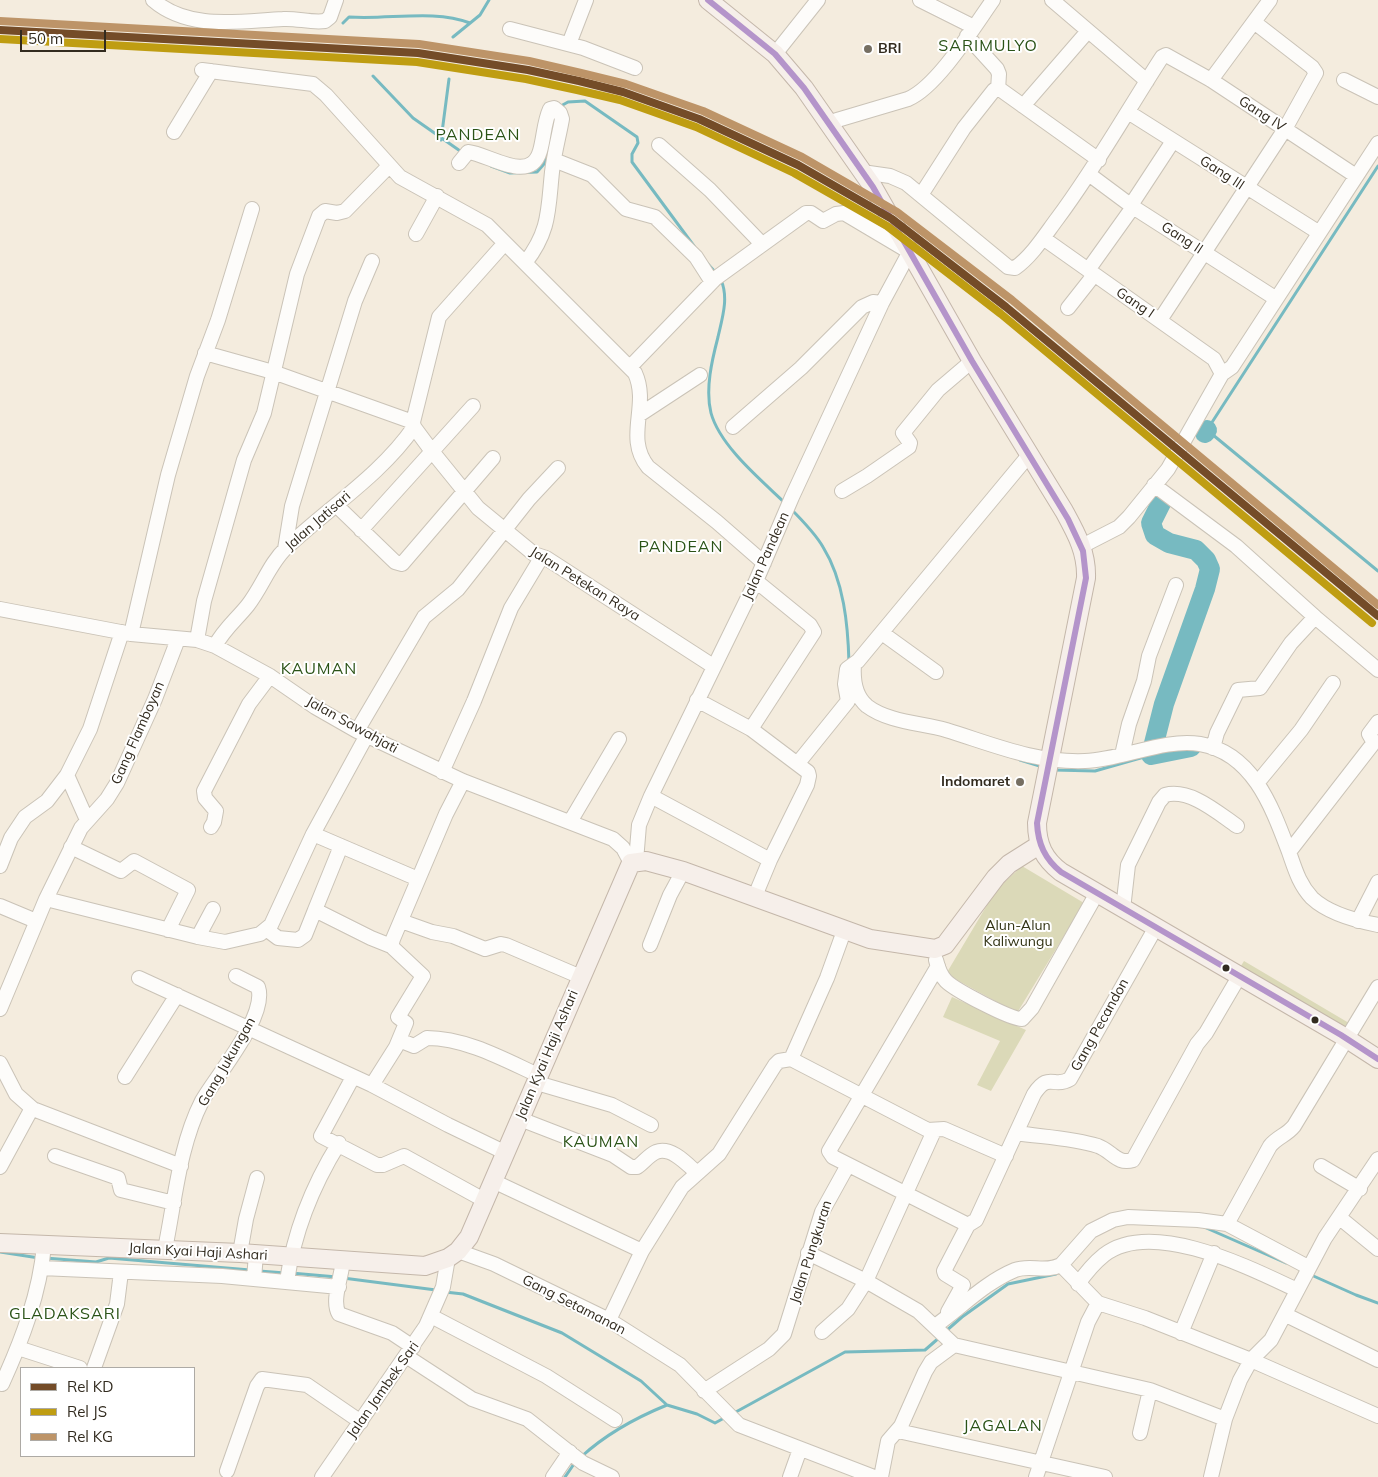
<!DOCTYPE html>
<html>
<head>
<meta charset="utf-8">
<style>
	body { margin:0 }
	#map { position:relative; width:1378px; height:1477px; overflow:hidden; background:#f4ecde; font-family:Mulish,sans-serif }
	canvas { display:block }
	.legend { position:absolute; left:20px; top:1367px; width:175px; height:90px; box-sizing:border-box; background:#fff; border:1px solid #adaaa5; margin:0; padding:6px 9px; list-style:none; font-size:15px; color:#322b1f }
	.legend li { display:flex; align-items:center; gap:10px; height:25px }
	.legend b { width:25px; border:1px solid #adaaa5 }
	.scale { position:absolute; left:20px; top:30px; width:86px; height:22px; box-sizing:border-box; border:2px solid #322b1f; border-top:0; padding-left:6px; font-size:15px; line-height:18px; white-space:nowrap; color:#322b1f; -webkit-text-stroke:4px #fff; paint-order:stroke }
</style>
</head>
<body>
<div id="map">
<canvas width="1378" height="1477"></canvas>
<ul class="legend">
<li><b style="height:6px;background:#744c28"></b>Rel KD</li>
<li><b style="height:6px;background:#bf9d12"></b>Rel JS</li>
<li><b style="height:6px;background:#bd9468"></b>Rel KG</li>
</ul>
<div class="scale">50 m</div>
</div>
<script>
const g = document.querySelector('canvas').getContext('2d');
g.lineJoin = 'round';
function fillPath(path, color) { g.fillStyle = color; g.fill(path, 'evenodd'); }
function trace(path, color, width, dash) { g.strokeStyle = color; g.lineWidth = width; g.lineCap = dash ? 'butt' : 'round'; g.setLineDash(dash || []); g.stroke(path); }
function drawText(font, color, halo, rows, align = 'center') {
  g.font = font + ' Mulish,sans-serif'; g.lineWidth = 4; g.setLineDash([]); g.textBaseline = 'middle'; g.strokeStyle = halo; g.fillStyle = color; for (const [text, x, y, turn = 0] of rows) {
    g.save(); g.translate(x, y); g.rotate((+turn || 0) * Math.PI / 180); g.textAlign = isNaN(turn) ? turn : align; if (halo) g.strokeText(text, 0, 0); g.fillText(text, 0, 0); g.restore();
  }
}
fillPath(new Path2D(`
	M1022 866 1084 903 1017 1013 946 974 996 890Z
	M1244 961 1354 1026 1347 1039 1239 969Z
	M952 997 1026 1030 991 1091 977 1085 1000 1041 943 1017Z`), '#dbd9b8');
trace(new Path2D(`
	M343 23 349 17C389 20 433 9 470 23
	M453 37 480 15 489 0
	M373 76 413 118 463 153
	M559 107 568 102 585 101 637 137 638 143 632 154V162L694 246
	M441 140 449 79
	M491 166 510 173 537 172 544 164 553 130
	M1378 166 1207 430 1378 571
	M707 263 716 273
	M721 280C729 298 722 319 718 337 712 360 705 389 711 413 720 446 761 480 784 502
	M790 508C802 520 815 533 823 547 844 581 848 625 849 663
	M1020 760 1043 767
	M1054 770 1095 771 1151 755
	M1204 1227 1286 1263
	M0 1252 39 1258
	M45 1258 96 1262 109 1258 250 1270
	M259 1271 285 1273
	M291 1273 337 1277
	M1309 1274 1356 1295 1378 1303
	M343 1278 436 1290
	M445 1292 463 1294 562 1333 641 1381 667 1405 697 1414 715 1423 726 1417
	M946 1331 962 1317 1008 1284 1056 1274
	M734 1413 845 1352 925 1350 940 1337
	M581 1457C606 1434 635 1418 667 1405
	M565 1477 576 1461`), '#77bac1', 3);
trace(new Path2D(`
	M1205 433 1207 430
	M1163 499 1151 523 1155 535 1169 543 1196 550 1206 560 1210 569 1205 589 1164 704 1151 755 1191 747`), '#77bac1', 20);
const minor = new Path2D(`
	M153 0C189 31 239 21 283 19 297 18 311 23 325 21L330 17 336 0
	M920 0 974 27
	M1052 0 1147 81
	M510 29 583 48 635 68
	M967 36 997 69 999 74 998 90
	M569 44 586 0
	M775 54 818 0
	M202 70 313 84 326 95 400 177 487 225 635 373C650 406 624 437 648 467L717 522 764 563
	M1211 80 1270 0
	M1344 80 1378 97
	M1023 106 1088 31
	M1128 112 1318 232
	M827 123 908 99C937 87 974 27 993 0
	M174 132 211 71
	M659 145 710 190 762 244
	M554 160 592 175 626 209 655 217 696 257 712 282
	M459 163 468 152C489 154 530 185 540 151 544 137 544 122 550 109L554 108 560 113 562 119C559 136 554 154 552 172 548 210 550 231 525 263
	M862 172 890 176 906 183 1008 267 1015 268C1032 256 1045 235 1057 219 1096 167 1127 111 1162 57L1166 55 1211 80 1356 176
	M1090 175 1133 207 1275 298
	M921 195 964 128 994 90H1001L1099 160
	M1131 205 1173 141
	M416 234 437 196
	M1043 238 1214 359 1222 374
	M1088 270 1133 207
	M1068 308 1094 275
	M1160 320 1285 129 1316 73 1312 67 1254 22
	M205 353 273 372 413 422 414 427 431 450 478 508 534 554 546 558 713 666
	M630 367 716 278 806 213H811L823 221 836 214 844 213 908 251
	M639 415 700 375
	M413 422 439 317 504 244
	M733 427 801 368 862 307 873 302 882 303
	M1154 485 1236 546 1315 617 1378 670
	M842 491 867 476 909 447 910 443 903 433 938 390 972 361
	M337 506 395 562 402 564 493 458
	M361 530 473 406
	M1082 546 1119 527 1129 517 1168 469 1222 374 1232 367 1378 143
	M285 549 292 506 355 301 372 261
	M0 609 131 634 197 640 215 646 270 676 315 707 357 731 463 781 613 839 623 848 631 863
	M882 633 936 672
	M131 634 168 475 197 376 218 320 252 209
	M197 640 204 601 244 460 264 413 297 274 319 216 325 211 337 213 345 211 389 166
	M215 646C224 629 237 619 248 605 262 587 270 563 286 548 328 508 381 475 414 427
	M854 665C853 679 855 696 867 706 888 722 921 723 946 730 992 744 1035 763 1085 761 1122 760 1164 738 1200 744 1253 753 1272 807 1289 852 1295 869 1299 884 1312 898 1329 914 1357 921 1378 925
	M697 700 751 729 808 772 809 776 807 785 770 860
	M751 729 814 632 810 625 756 581
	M357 731 424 617 458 589 529 499 558 468
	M1213 748 1217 733 1238 690 1260 688 1291 643 1315 617
	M1122 755 1129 724 1144 681 1149 656 1176 585
	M798 763 848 701 845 684 847 669 858 661 1029 455
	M442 772 474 701 511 608 541 558
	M67 775 87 820
	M1258 782 1301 730 1333 683
	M651 796 770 860 755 896
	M570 822 619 739
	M211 827 214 822 216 811 205 798 204 791 249 704 270 676
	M313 834 418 879
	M341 846 315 910 371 938 391 946
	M71 847 121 871 134 861 188 890 168 930
	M1289 852 1372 745 1373 741 1369 734 1378 722
	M636 861 639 825 651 796 756 581 792 497 882 303 909 253
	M0 866 11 838 25 817 47 801 67 775 90 729 122 632
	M46 899 198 937 225 942 260 934 271 925 313 834 367 735
	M0 906 36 921
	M1123 909 1128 865 1159 802 1165 795C1190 788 1218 813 1237 826
	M401 921 432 932 453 936 485 949 501 944 506 945 581 977
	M1358 921 1378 882
	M266 929 278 938 298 940 305 935 315 910
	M198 937 213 909
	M650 945 670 895 683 871
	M936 960C938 968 940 975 946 981 955 990 1010 1019 1022 1019L1032 1008 1097 893
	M938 966 829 1151 833 1157 968 1225 976 1220 1034 1094C1049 1071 1054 1089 1070 1079L1156 927
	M139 978 372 1085 448 1125 504 1152
	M0 1009 46 899 81 828 107 799 117 783 155 699 178 639
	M399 1040 414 1046 427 1038C466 1038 505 1060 540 1076
	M791 1059 928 1130 944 1129 1006 1156
	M0 1063 16 1094 33 1109 181 1166
	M125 1077 177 995
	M353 1077 321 1136 377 1165H383L404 1156 484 1200
	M537 1083 612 1105 651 1125
	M372 1085 396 1047 406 1023 398 1017 423 976 391 946 393 939 446 814 463 781
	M520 1119 613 1155 631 1167H637C643 1163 649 1155 656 1152 671 1146 687 1164 697 1173
	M1016 1133C1043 1137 1073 1138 1098 1146 1112 1151 1117 1165 1133 1160L1197 1044 1206 1033 1240 975
	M55 1156 118 1178 121 1190 174 1203
	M1321 1166 1360 1189
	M0 1167 32 1108
	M493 1181 642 1251
	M1340 1218 1378 1249
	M1227 1224 1270 1146C1277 1137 1287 1135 1294 1126L1378 987
	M165 1249C175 1201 179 1146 202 1101 216 1076 268 1016 258 987L236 976
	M458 1251 494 1264 609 1320 680 1365 739 1425 874 1477
	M240 1253 246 1219 257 1178
	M808 1253 866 1281 918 1311 954 1345 1150 1390 1225 1419
	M343 1260C342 1276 331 1301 339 1314L392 1333 413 1347
	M1061 1265 1098 1303
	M41 1268 222 1276 339 1287
	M254 1279 256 1254
	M287 1281C294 1232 313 1185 339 1143
	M1078 1284C1085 1274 1094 1263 1104 1255 1152 1218 1250 1268 1297 1290
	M948 1312 963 1285 945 1274 944 1271 968 1225
	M1286 1315 1378 1360
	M431 1316 546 1376 615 1420
	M609 1320 642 1251 682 1187 719 1154 775 1065 779 1061 791 1059 827 978 844 931
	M935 1326C962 1307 984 1283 1015 1270 1030 1264 1045 1273 1061 1265L1091 1231 1113 1220 1128 1217 1198 1220 1227 1224 1308 1267
	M822 1332 848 1309 866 1281 934 1131
	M1181 1333 1214 1253
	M18 1348 80 1368
	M406 1356 472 1399 527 1419 583 1463 612 1477
	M94 1368 117 1304 121 1272
	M2 1384C22 1340 40 1293 44 1245
	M704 1391 769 1349 784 1334 822 1212 848 1165
	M898 1431 1105 1477
	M1140 1433 1150 1390
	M227 1471 257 1386 262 1379 307 1385 361 1422
	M322 1477 426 1326 443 1287 448 1258
	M553 1477 570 1452
	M790 1477 800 1449
	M881 1477 888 1441 901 1426 925 1372 931 1362 954 1345
	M1036 1477 1088 1322 1098 1303 1145 1318 1251 1360 1378 1416
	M1211 1477 1225 1419 1240 1380 1251 1360 1271 1340 1325 1238 1378 1159`);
const major = new Path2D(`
	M708 0 775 54 804 88 873 187 972 361 1064 511C1076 533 1087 552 1086 578L1037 823C1037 845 1044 859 1061 872L1341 1035 1378 1059
	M0 1243 240 1253 425 1266 448 1258 458 1251 469 1237 631 863 646 861 683 871 870 939 935 949 945 945 996 877 1009 864 1039 845`);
trace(minor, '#cac3b7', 16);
trace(major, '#c4b7aa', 20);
trace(minor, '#fdfcfa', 14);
trace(major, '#f6efea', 18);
trace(new Path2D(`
	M708 0 775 54 804 88 873 187 972 361 1068 519 1083 551 1086 578 1037 823C1038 844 1045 859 1061 872L1341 1035 1378 1059`), '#b494ca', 6);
trace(new Path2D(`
	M0 30 418 53 528 70 579 81 623 92 699 119 798 165 892 219 1006 307 1378 616`), '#744c28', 8);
trace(new Path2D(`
	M0 39 417 62 526 79 577 90 620 100 696 127 794 173 887 226 1001 314 1372 623`), '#bf9d12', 8);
trace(new Path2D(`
	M0 21 419 44 529 61 581 73 626 84 703 111 802 157 897 212 1012 300 1378 605`), '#bd9468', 8);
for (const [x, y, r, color] of [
	[868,49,5,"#766f62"],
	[1020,782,5,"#766f62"],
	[1226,968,4.5,"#322b1f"],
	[1315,1020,4.5,"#322b1f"]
]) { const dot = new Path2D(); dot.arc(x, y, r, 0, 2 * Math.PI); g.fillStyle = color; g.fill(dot); trace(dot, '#fff', 2); }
drawText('bold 14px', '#322b1f', '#fff', [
	["BRI",878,49],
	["Indomaret",1010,782,"right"]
], 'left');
drawText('14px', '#322b1f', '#fff', [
	["Gang IV",1262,114,33],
	["Gang III",1222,173,33],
	["Gang II",1182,238,33],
	["Gang I",1135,303,34],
	["Jalan Jatisari",318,521,-41],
	["Jalan Pandean",766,556,-66],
	["Jalan Petekan Raya",585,584,32],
	["Jalan Sawahjati",352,725,29],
	["Gang Flamboyan",138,733,-66],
	["Gang Pecandon",1100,1025,-61],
	["Jalan Kyai Haji Ashari",547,1055,-67],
	["Gang Jukungan",227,1062,-60],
	["Jalan Kyai Haji Ashari",198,1252,3],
	["Jalan Pungkuran",811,1252,-72],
	["Gang Setamanan",574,1305,27],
	["Jalan Jambek Sari",383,1390,-55]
]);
drawText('14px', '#323314', '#fff', [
	["Alun-Alun",1018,926],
	["Kaliwungu",1018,942]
]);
g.letterSpacing = '1px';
drawText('16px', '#2b5317', '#fff', [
	["SARIMULYO",988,46],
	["PANDEAN",478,135],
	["PANDEAN",681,547],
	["KAUMAN",319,669],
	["KAUMAN",601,1142],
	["GLADAKSARI",65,1314],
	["JAGALAN",1003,1426]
]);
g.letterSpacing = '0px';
</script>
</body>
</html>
